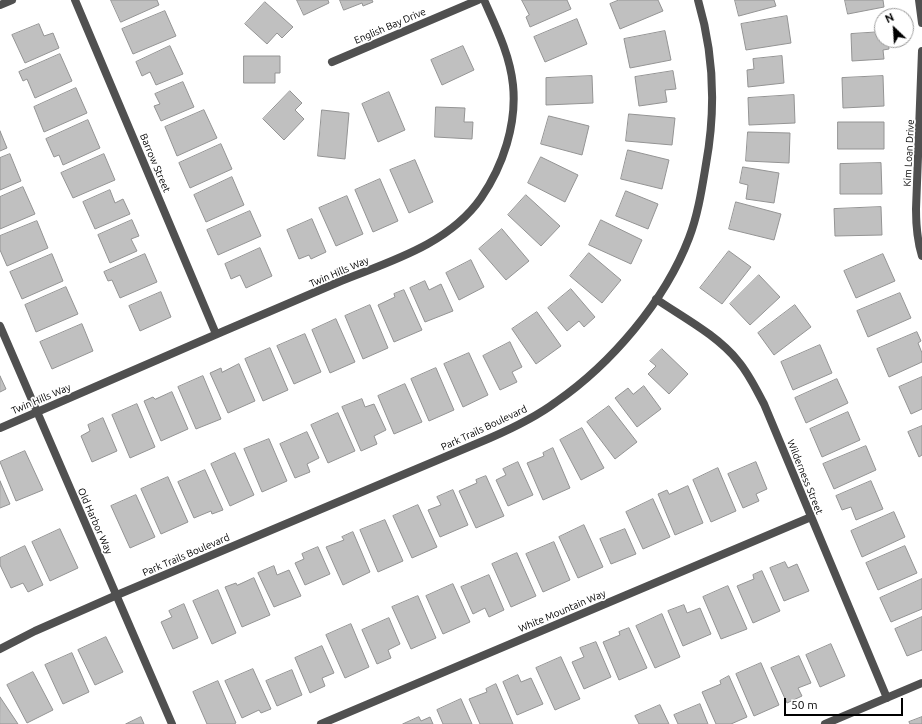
<!DOCTYPE html>
<html>
<head>
<meta charset="utf-8">
<style>
	body { margin:0 }
	#map { position:relative; width:922px; height:724px; overflow:hidden; background:#fff; font-family:Ubuntu,sans-serif }
	canvas { display:block }
	.north { position:absolute; left:874px; top:8px; width:40px; height:40px; box-sizing:border-box; background:#fff; border:1px solid #999; border-radius:50%; rotate:335deg; font-size:11px; font-weight:700; line-height:16px; text-align:center; color:#000 }
	.north::after { content:''; display:block; margin:auto; width:14px; height:18px; background:#000; clip-path:polygon(50% 0,100% 100%,50% 72%,0 100%) }
	.scale { position:absolute; left:784px; top:698px; width:119px; height:18px; box-sizing:border-box; border:2px solid #000; border-top:0; padding-left:5px; font-size:12px; line-height:14px; white-space:nowrap; color:#000; -webkit-text-stroke:3px #fff; paint-order:stroke }
</style>
</head>
<body>
<div id="map">
<canvas width="922" height="724"></canvas>
<div class="north">N</div>
<div class="scale">50 m</div>
</div>
<script>
const g = document.querySelector('canvas').getContext('2d');
g.lineJoin = 'round';
function fillPath(path, color) { g.fillStyle = color; g.fill(path, 'evenodd'); }
function trace(path, color, width, dash) { g.strokeStyle = color; g.lineWidth = width; g.lineCap = dash ? 'butt' : 'round'; g.setLineDash(dash || []); g.stroke(path); }
function drawText(font, color, halo, rows, align = 'center') {
  g.font = font + ' Ubuntu,sans-serif'; g.lineWidth = 3.5; g.setLineDash([]); g.textBaseline = 'middle'; g.strokeStyle = halo; g.fillStyle = color; for (const [text, x, y, turn = 0] of rows) {
    g.save(); g.translate(x, y); g.rotate((+turn || 0) * Math.PI / 180); g.textAlign = isNaN(turn) ? turn : align; if (halo) g.strokeText(text, 0, 0); g.fillText(text, 0, 0); g.restore();
  }
}
const building = new Path2D(`
	M111 0H157L159 5 121 22Z
	M297 0H328L329 3 304 15Z
	M340 0H372L373 2 363 6 362 3 344 10Z
	M522 0H567L571 9 530 27 526 17 529 15Z
	M619 0H658L663 11 620 29 610 4Z
	M735 0H774L776 6 739 16Z
	M845 0H883L884 7 848 14Z
	M265 2 293 27 282 38 277 33 267 44 245 24Z
	M165 11 176 36 133 54 122 29Z
	M787 16 791 43 746 50 741 24Z
	M577 19 587 44 545 62 534 37Z
	M39 24 44 36 53 33 59 48 25 63 12 35Z
	M665 31 671 60 630 68 624 39Z
	M882 32V40H888L889 49 883 50 884 59 852 61 851 34Z
	M170 46 183 74 156 85 150 72 142 76 136 62Z
	M463 46 474 70 442 85 431 60Z
	M60 54 72 81 35 98 27 79 23 81 19 72Z
	M244 56H280V73H275V83H244Z
	M782 56 784 83 748 87 747 70 754 69 753 59Z
	M673 71 676 89 665 90 667 102 639 106 635 77Z
	M592 76 593 103 546 105V78Z
	M883 76 884 106 843 108 842 78Z
	M183 82 194 107 161 121 154 106 160 104 155 94Z
	M76 88 87 113 44 132 34 107Z
	M290 91 302 103 295 110 304 119 284 140 263 119Z
	M389 92 405 130 378 142 362 104Z
	M794 95 795 123 749 125 748 98Z
	M436 107 465 108 464 122H473L472 139 435 137Z
	M204 110 217 138 177 156 165 127Z
	M322 110 349 113 345 159 318 156Z
	M629 114 675 118 672 145 626 141Z
	M549 116 589 126 582 155 541 144Z
	M88 120 100 148 63 165 59 155 54 157 46 139Z
	M838 122H884V149H838Z
	M0 131 7 148 0 151Z
	M748 132 790 133 789 163 746 161Z
	M221 144 232 169 190 188 179 163Z
	M628 150 669 160 662 189 621 179Z
	M10 154 21 181 0 190V158Z
	M104 154 115 180 73 198 61 173Z
	M541 157 578 175 565 202 528 183Z
	M415 160 433 202 409 213 390 170Z
	M881 163 882 194H840V164Z
	M743 167 779 173 774 203 746 199 748 185 740 183Z
	M232 177 244 205 206 222 194 195Z
	M380 179 398 221 373 232 355 190Z
	M23 187 35 214 0 229V197Z
	M110 190 115 203 123 199 130 214 95 229 83 202Z
	M626 191 658 204 648 229 616 216Z
	M526 195 560 226 541 246 508 215Z
	M347 196 363 234 336 246 319 208Z
	M736 202 781 214 774 240 729 229Z
	M881 207 882 235 835 236 834 209Z
	M250 211 261 236 218 255 207 230Z
	M312 219 326 252 311 259 309 255 299 259 287 230Z
	M132 220 139 236 131 239 137 251 110 263 98 235Z
	M601 220 642 240 631 264 589 245Z
	M37 221 48 248 7 266 0 250V236Z
	M502 229 529 261 506 280 479 249Z
	M260 248 272 276 246 288 240 275 231 279 225 264Z
	M729 251 751 267 722 304 700 288Z
	M589 253 621 280 602 303 570 276Z
	M52 254 63 281 22 299 10 272Z
	M145 254 157 282 120 298 112 280 108 281 104 272Z
	M883 254 895 281 856 298 844 271Z
	M471 260 484 287 459 300 446 273Z
	M759 275 780 297 750 325 730 304Z
	M425 281 429 290 441 284 453 311 425 322 410 288Z
	M66 287 78 314 36 332 25 305Z
	M571 289 595 317 584 327 579 321 567 331 548 308Z
	M404 290 422 330 394 342 378 305 395 297 394 294Z
	M161 292 171 317 140 331 129 306Z
	M900 293 911 318 868 337 857 311Z
	M370 305 388 348 363 359 345 316Z
	M795 305 811 327 774 355 758 333Z
	M537 312 561 346 536 364 512 329Z
	M336 319 355 362 330 373 312 330Z
	M82 324 93 351 52 369 40 342Z
	M917 332 921 341 918 343 922 353V362L889 377 877 349Z
	M305 334 321 372 294 384 277 346Z
	M510 342 522 367 512 372 517 382 500 390 483 356Z
	M820 345 832 373 793 390 781 362Z
	M270 348 288 390 263 401 245 359Z
	M662 349 688 374 669 394 648 374 656 366 650 361Z
	M469 353 488 395 463 407 444 364Z
	M239 364 255 401 228 413 210 373 221 368 222 372Z
	M436 368 454 410 429 421 411 379Z
	M0 376 6 389 0 392Z
	M203 376 221 419 196 429 178 387Z
	M922 377V409L911 414 899 387Z
	M837 379 848 403 806 423 795 398Z
	M405 384 422 422 394 434 378 396Z
	M644 386 661 409 637 427 615 398 628 388 633 394Z
	M172 392 188 429 161 441 144 401 153 397 155 399Z
	M362 399 365 407 374 404 386 430 374 436 377 444 361 451 342 407Z
	M137 404 155 447 130 458 112 415Z
	M609 406 637 442 615 459 587 422Z
	M848 412 860 440 822 457 810 429Z
	M338 413 355 451 328 463 311 425Z
	M103 418 117 451 92 462 81 436 90 431 88 425Z
	M922 426V455L919 457 908 432Z
	M582 428 604 468 581 480 560 440Z
	M307 432 319 458 307 464 310 472 295 478 280 444Z
	M269 439 287 481 262 492 244 449Z
	M866 446 876 470 834 489 823 464Z
	M553 448 570 488 543 500 527 463 544 456 543 453Z
	M25 451 43 490 16 501 0 462Z
	M235 453 254 495 230 506 211 464Z
	M518 462 533 495 508 506 496 480 506 475 503 469Z
	M756 462 767 489 756 494 759 501 743 508 728 474Z
	M718 468 736 511 711 522 693 480Z
	M205 470 223 510 212 514 211 511 194 518 178 482Z
	M486 476 504 516 476 528 459 491 477 483 476 480Z
	M168 477 188 522 161 534 141 489Z
	M0 481 10 504 0 508Z
	M871 481 883 509 856 520 851 507 842 510 836 496Z
	M688 486 703 523 675 535 658 494 667 490 669 494Z
	M453 490 468 525 440 537 428 510 441 505 437 497Z
	M136 495 155 537 130 548 111 506Z
	M653 499 670 537 643 549 626 512Z
	M418 505 437 547 412 558 393 516Z
	M894 512 905 537 862 557 851 531Z
	M385 520 403 561 378 572 360 530Z
	M584 525 603 567 578 578 559 537Z
	M60 529 78 568 50 581 32 542Z
	M625 529 636 554 611 564 600 539Z
	M353 532 370 572 343 585 326 547 344 540 342 537Z
	M554 542 570 580 543 592 526 554Z
	M25 546 43 585 28 592 23 583 11 588 0 565V558Z
	M905 546 917 573 878 590 866 563Z
	M318 547 330 574 305 585 295 563 304 559 302 554Z
	M517 553 536 596 511 607 492 564Z
	M785 562 788 568 797 564 809 591 784 601 770 568Z
	M274 566 277 575 289 570 301 596 274 607 258 573Z
	M762 571 780 611 753 623 737 586 754 579 753 575Z
	M489 575 504 610 489 617 485 608 473 614 461 587Z
	M254 578 270 615 242 627 225 587 236 583 237 585Z
	M922 579V609L891 622 880 598Z
	M453 584 470 622 443 634 426 596Z
	M728 586 747 629 721 639 703 597Z
	M218 590 236 633 212 644 193 601Z
	M418 596 436 638 411 649 392 607Z
	M184 604 198 638 173 649 161 622 172 617 169 611Z
	M684 605 687 613 700 608 711 634 683 646 668 611Z
	M662 614 680 657 655 668 636 626Z
	M922 617V650L907 656 895 629Z
	M389 618 400 644 388 650 391 658 377 664 362 630Z
	M351 624 369 667 345 678 326 635Z
	M629 628 647 668 619 680 603 642 620 635 619 632Z
	M106 637 123 672 95 685 78 650Z
	M596 642 611 677 584 689 572 662 584 657 580 648Z
	M831 644 845 676 820 687 806 655Z
	M322 646 334 673 322 678 325 686 310 693 295 658Z
	M72 653 89 692 63 704 45 665Z
	M799 656 811 683 798 688 802 696 787 703 771 668Z
	M561 657 580 699 555 710 536 668Z
	M761 663 779 705 754 716 736 674Z
	M253 669 271 709 261 713 259 710 242 718 225 681Z
	M292 670 302 695 277 706 266 681Z
	M33 672 53 710 27 723 7 685Z
	M518 675 521 682 531 678 543 704 517 715 503 682Z
	M729 676 747 717 731 724H716L702 692 721 684 720 681Z
	M218 681 236 723 234 724H207L193 692Z
	M496 684 513 724H480L469 699 487 692 486 689Z
	M0 697 18 724H0Z
	M461 699 472 724H443L437 710Z
	M700 704 708 724H678L674 715Z
	M660 705 669 724H639L635 716Z
	M141 717 144 724H126Z
	M419 717 421 721 430 717 433 724H403Z
	M922 717V724H910L909 722Z`);
fillPath(building, '#c0c0c0');
trace(building, '#949494', 1);
trace(new Path2D(`
	M75 0 216 334
	M919 0 922 23
	M0 5 12 0
	M922 51 916 209C916 225 917 240 922 256
	M332 62 478 0
	M656 299C684 318 717 335 738 361 749 374 756 389 764 404L887 698
	M0 326 172 724
	M0 428C75 396 149 363 224 331 263 314 302 298 341 281 391 261 449 244 481 198 503 166 517 124 513 85 510 55 496 27 484 0
	M0 649 35 631 117 595 490 438C513 428 536 417 556 402 611 364 665 301 689 238 698 215 702 188 706 164 716 109 714 54 698 0
	M321 724 811 517
	M825 724 922 683`), '#505050', 8);
drawText('10px', '#000', '#fff', [
	["English Bay Drive",390,26,-23],
	["Kim Loan Drive",909,153,-87],
	["Barrow Street",155,163,67],
	["Twin Hills Way",339,272,-23],
	["Twin Hills Way",41,399,-23],
	["Park Trails Boulevard",484,428,-25],
	["Wilderness Street",805,477,68],
	["Old Harbor Way",95,521,66],
	["Park Trails Boulevard",186,555,-23],
	["White Mountain Way",562,611,-23]
]);
</script>
</body>
</html>
